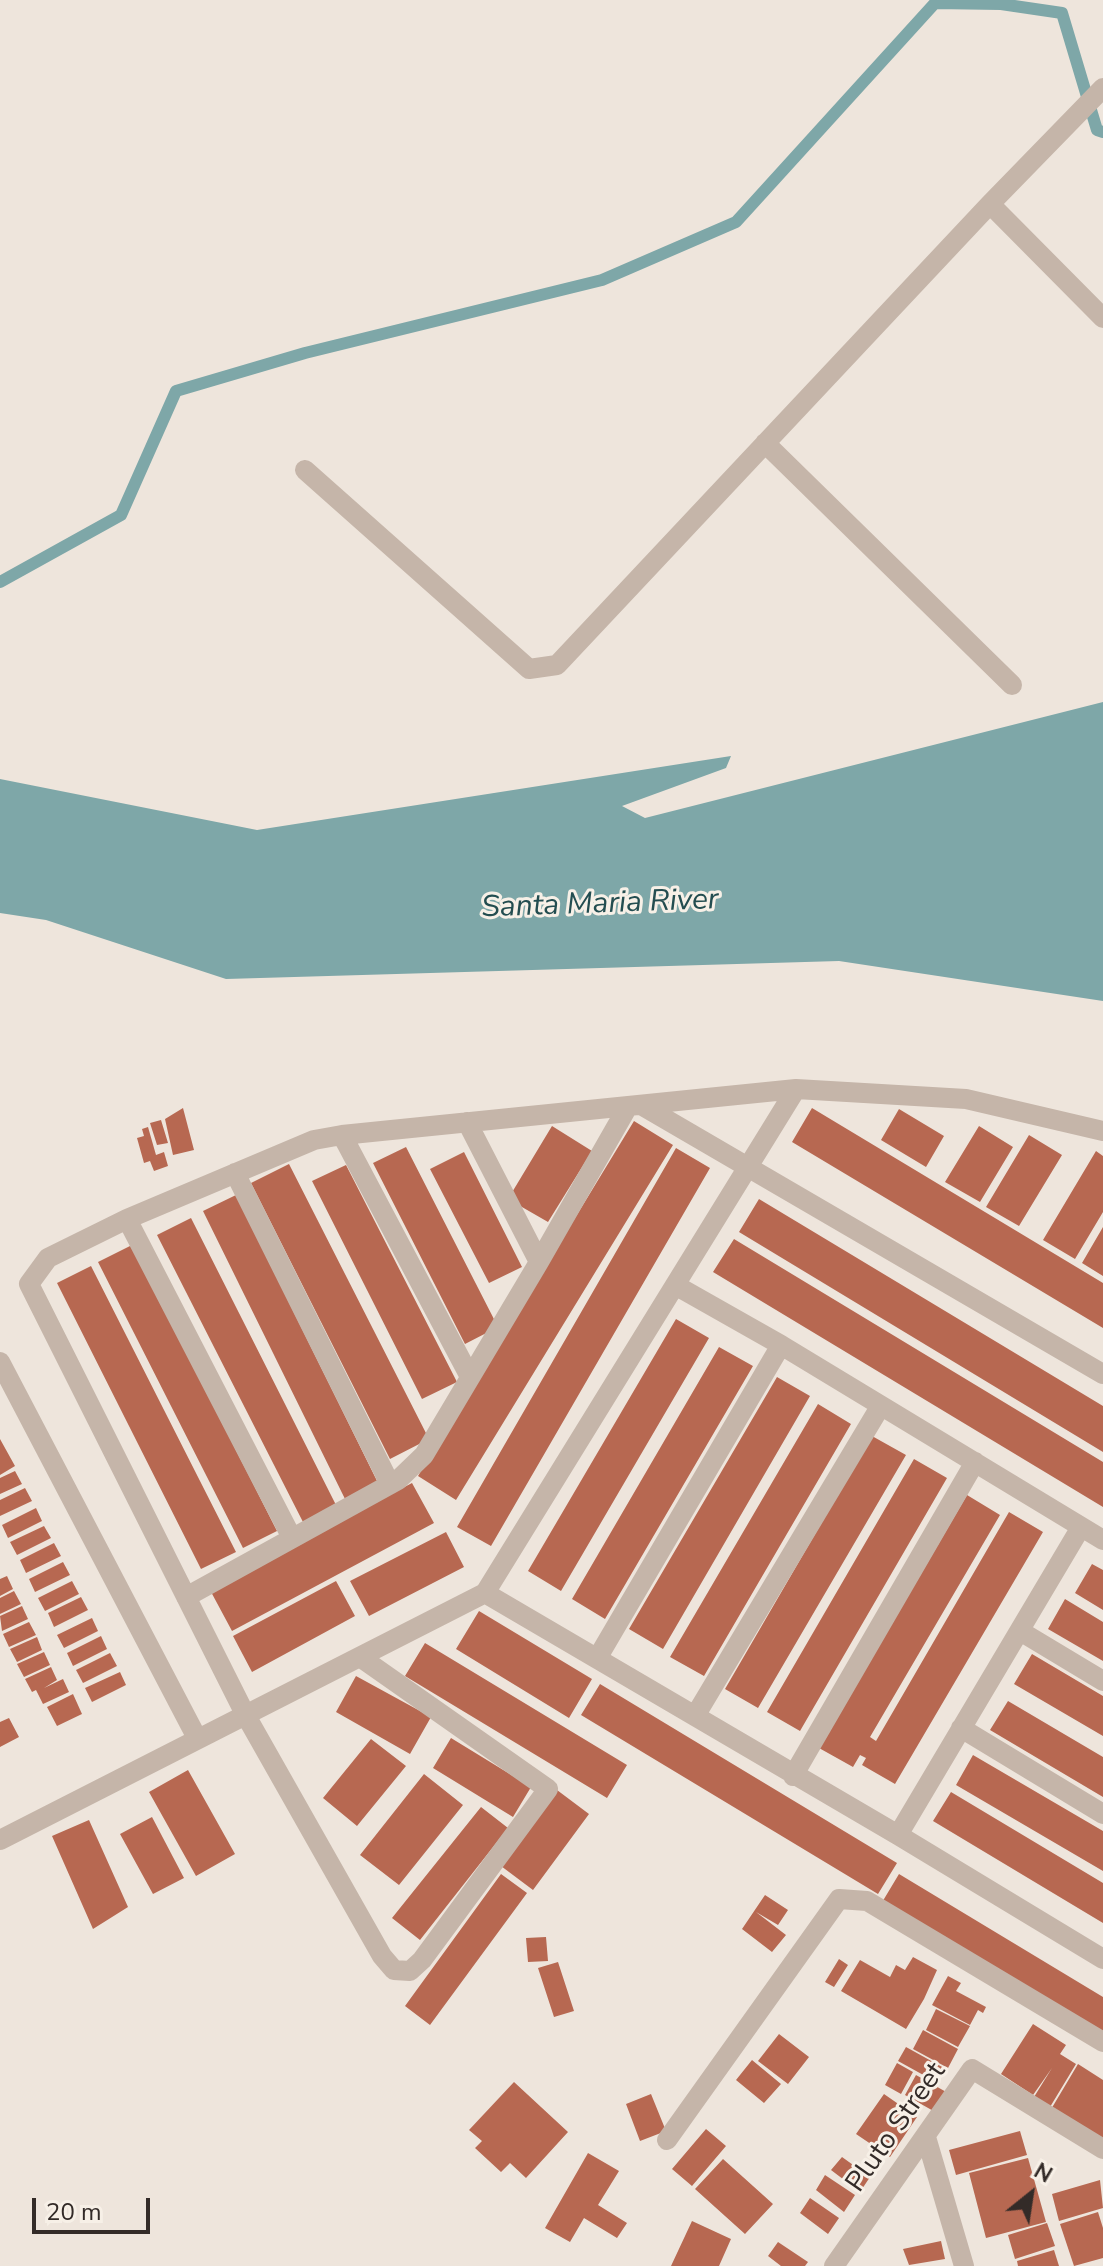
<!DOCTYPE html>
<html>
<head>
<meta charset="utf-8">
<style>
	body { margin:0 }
	#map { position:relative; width:1103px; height:2266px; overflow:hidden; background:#eee5dc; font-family:"Nunito Sans",sans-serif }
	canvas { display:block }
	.north { position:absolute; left:991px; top:2154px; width:80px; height:80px; -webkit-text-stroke:6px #f7f0e7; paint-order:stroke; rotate:30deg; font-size:22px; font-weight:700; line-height:32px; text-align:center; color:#332b28 }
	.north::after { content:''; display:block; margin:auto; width:28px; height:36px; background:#332b28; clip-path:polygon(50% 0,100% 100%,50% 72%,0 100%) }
	.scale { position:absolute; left:32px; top:2198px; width:118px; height:36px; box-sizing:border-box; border:4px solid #332b28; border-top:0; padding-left:10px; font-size:24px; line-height:28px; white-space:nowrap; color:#332b28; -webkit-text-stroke:6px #f7f0e7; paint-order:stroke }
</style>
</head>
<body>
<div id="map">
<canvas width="1103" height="2266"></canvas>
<div class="north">N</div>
<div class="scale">20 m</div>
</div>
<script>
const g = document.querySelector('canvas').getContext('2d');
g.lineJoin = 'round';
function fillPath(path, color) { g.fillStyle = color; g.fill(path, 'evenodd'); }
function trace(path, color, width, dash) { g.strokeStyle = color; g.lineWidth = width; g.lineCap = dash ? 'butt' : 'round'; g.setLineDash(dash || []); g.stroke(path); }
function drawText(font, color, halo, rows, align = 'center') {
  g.font = font + ' "Nunito Sans",sans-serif'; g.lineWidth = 6; g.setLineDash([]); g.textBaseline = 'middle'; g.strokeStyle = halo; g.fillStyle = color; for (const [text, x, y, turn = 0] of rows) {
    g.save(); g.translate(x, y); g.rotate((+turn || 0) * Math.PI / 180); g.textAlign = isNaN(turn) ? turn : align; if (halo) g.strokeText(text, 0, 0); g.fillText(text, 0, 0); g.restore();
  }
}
fillPath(new Path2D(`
	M1103 702V1001L839 961 226 979 46 920 0 913V779L257 830 731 756 726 768 622 806 645 818Z`), '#7ea7a8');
trace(new Path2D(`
	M0 582 121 515 176 391 305 353 602 280 736 222 935 3 1001 4 1062 13 1097 130 1103 132`), '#7ea7a8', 12);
fillPath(new Path2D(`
	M183 1108 194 1150 173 1155 165 1119Z
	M812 1108 1103 1283V1328L792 1142Z
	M899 1109 944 1136 926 1167 881 1140Z
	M161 1120 168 1143 157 1145 150 1123Z
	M634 1121 673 1145 456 1500 418 1476Z
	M552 1126 592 1151 548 1222 508 1199Z
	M979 1126 1013 1147 980 1202 945 1182Z
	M148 1127 156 1155 164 1152 168 1166 154 1171 150 1161 144 1163 137 1138 144 1136 142 1129Z
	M1029 1135 1062 1155 1019 1226 986 1207Z
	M406 1147 498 1327 465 1344 373 1163Z
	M676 1148 710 1168 491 1546 457 1527Z
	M1096 1151 1103 1156V1212L1075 1259 1043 1240Z
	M464 1152 522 1267 489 1283 430 1169Z
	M289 1164 429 1439 390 1459 251 1183Z
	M346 1165 457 1382 422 1399 312 1181Z
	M236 1195 379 1485 346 1501 203 1211Z
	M759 1199 1103 1406V1452L739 1232Z
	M191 1218 336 1505 303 1522 157 1235Z
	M1103 1227V1276L1082 1263Z
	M734 1239 1103 1462V1507L713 1272Z
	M132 1245 277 1531 243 1548 98 1262Z
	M91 1266 236 1552 201 1569 57 1283Z
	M676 1319 709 1338 561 1591 528 1571Z
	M719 1347 753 1366 605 1619 572 1599Z
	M777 1377 810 1396 663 1649 629 1629Z
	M818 1404 851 1424 704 1676 670 1657Z
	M872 1436 906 1455 758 1708 725 1689Z
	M0 1439 15 1466 0 1475Z
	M914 1459 947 1478 800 1731 767 1712Z
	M15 1471 22 1484 0 1494V1478Z
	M412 1483 434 1523 232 1631 210 1590Z
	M25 1488 32 1501 0 1516V1500Z
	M967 1495 1000 1515 870 1737 876 1741 1009 1512 1043 1532 895 1784 862 1765 866 1758 860 1755 853 1767 819 1748Z
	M36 1508 42 1521 8 1538 2 1525Z
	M44 1526 51 1538 17 1555 10 1542Z
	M446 1532 464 1567 369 1616 350 1581Z
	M54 1543 61 1556 26 1573 20 1560Z
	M63 1562 70 1575 35 1592 29 1579Z
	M1092 1564 1103 1570V1610L1075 1593Z
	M7 1576 13 1589 0 1596V1579Z
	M72 1581 79 1594 45 1611 38 1598Z
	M336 1581 355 1616 252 1672 233 1636Z
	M14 1591 21 1604 0 1614V1598Z
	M81 1597 88 1610 54 1627 48 1613Z
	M1065 1599 1103 1622V1661L1048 1629Z
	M22 1606 28 1619 2 1631 0 1616Z
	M479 1611 592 1679 569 1718 456 1649Z
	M92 1618 98 1631 64 1648 57 1635Z
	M29 1622 36 1635 9 1647 3 1634Z
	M101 1636 107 1649 73 1666 67 1653Z
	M37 1637 42 1650 17 1662 10 1649Z
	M425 1643 627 1765 607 1798 405 1676Z
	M44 1652 50 1665 24 1677 17 1664Z
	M110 1653 117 1666 83 1683 76 1670Z
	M1032 1654 1103 1696V1736L1014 1684Z
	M51 1667 57 1680 44 1688 63 1679 69 1692 43 1704 36 1690 32 1692 25 1679Z
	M120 1672 126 1685 92 1702 85 1688Z
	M356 1676 431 1717 410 1754 336 1712Z
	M600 1684 897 1863 878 1894 581 1715Z
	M73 1694 82 1714 57 1726 47 1707Z
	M1008 1701 1103 1757V1797L990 1730Z
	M9 1718 19 1737 0 1747V1722Z
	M451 1738 531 1787 513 1817 433 1768Z
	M371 1739 406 1766 357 1826 323 1798Z
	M973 1755 1103 1831V1871L956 1785Z
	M188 1770 235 1854 196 1876 149 1792Z
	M424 1774 463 1805 399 1885 360 1855Z
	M557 1790 589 1814 533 1890 501 1866Z
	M951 1792 1103 1883V1923L933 1821Z
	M481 1807 508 1828 420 1940 392 1918Z
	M152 1817 184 1878 153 1894 120 1834Z
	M89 1820 128 1907 93 1929 52 1836Z
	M501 1874 527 1893 430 2025 405 2006Z
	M899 1874 1103 1997V2037L881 1904Z
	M765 1895 788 1910 778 1925 756 1912 786 1935 772 1952 742 1929Z
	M546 1937 548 1961 528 1962 526 1938Z
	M913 1957 937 1970 924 1999 906 2029 841 1991 860 1960 890 1977 896 1965 905 1970Z
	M839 1959 848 1965 834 1987 825 1982Z
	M558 1962 574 2011 554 2017 538 1968Z
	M948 1976 961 1983 956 1991 986 2007 983 2013 978 2010 970 2025 932 2005Z
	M936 2009 970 2026 958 2047 926 2030Z
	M1033 2024 1066 2045 1060 2054 1076 2064 1050 2107 1034 2097 1052 2068 1033 2095 1001 2074Z
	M923 2030 958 2049 948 2068 913 2049Z
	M779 2034 809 2057 788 2084 758 2061Z
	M906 2047 944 2068 936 2082 898 2061Z
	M752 2060 781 2084 764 2103 736 2080Z
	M897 2063 913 2072 901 2094 885 2085Z
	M1078 2064 1103 2080V2143L1050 2111Z
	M916 2075 948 2093 937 2113 905 2095Z
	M514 2082 568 2132 526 2178 510 2163 501 2172 475 2148 482 2141 469 2130Z
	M651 2094 666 2131 640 2141 626 2104Z
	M884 2094 917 2117 890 2157 856 2134Z
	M706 2129 726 2146 692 2186 672 2169Z
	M1020 2131 1027 2155 956 2175 949 2150Z
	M588 2153 619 2171 598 2205 627 2223 617 2238 584 2218 570 2242 545 2228Z
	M842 2157 870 2177 860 2192 831 2170Z
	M1028 2158 1046 2222 986 2238 969 2173Z
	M723 2159 773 2204 745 2234 695 2189Z
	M825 2175 855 2195 844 2212 816 2190Z
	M1100 2180 1103 2208 1059 2221 1052 2194Z
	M810 2198 839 2218 828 2234 800 2213Z
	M1098 2212 1103 2228V2258L1074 2266 1060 2224Z
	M692 2221 731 2239 719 2266H671Z
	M1047 2223 1055 2246 1015 2259 1008 2235Z
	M941 2241 945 2259 909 2265 903 2249Z
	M778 2242 808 2262 805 2266H781L768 2256Z
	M1054 2250 1059 2266H1018L1017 2261Z`), '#b76851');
trace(new Path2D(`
	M990 204 1103 318
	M765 443 1012 685
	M305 470 529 669 557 665 990 204 1103 88
	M643 1106 1103 1374
	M467 1122 539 1262
	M342 1135 469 1375
	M235 1173 390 1484
	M127 1219 292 1538
	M675 1285 781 1345 1103 1540
	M0 1362 197 1738
	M485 1593 898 1835 1103 1959
	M186 1597 398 1480 424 1455 539 1262 627 1108
	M1020 1631 1103 1681
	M360 1657 548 1789 422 1960 410 1971 394 1970 382 1956 245 1714 29 1284 48 1258 127 1219 314 1140 342 1135 796 1089 966 1099 1103 1131
	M598 1657 781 1345
	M695 1716 880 1407
	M961 1728 1103 1814
	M793 1776 975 1462
	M898 1835 1081 1527
	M0 1840 485 1593 796 1089
	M926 2137 964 2266
	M667 2140 839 1899 867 1901 1103 2042
	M834 2266 972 2069 1103 2149`), '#c5b5a9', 20);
drawText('28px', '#332b28', '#f7f0e7', [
	["Pluto Street",897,2128,-55]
]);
drawText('italic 30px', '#234d50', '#f7f0e7', [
	["Santa Maria River",600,905,-2]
]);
</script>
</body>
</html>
